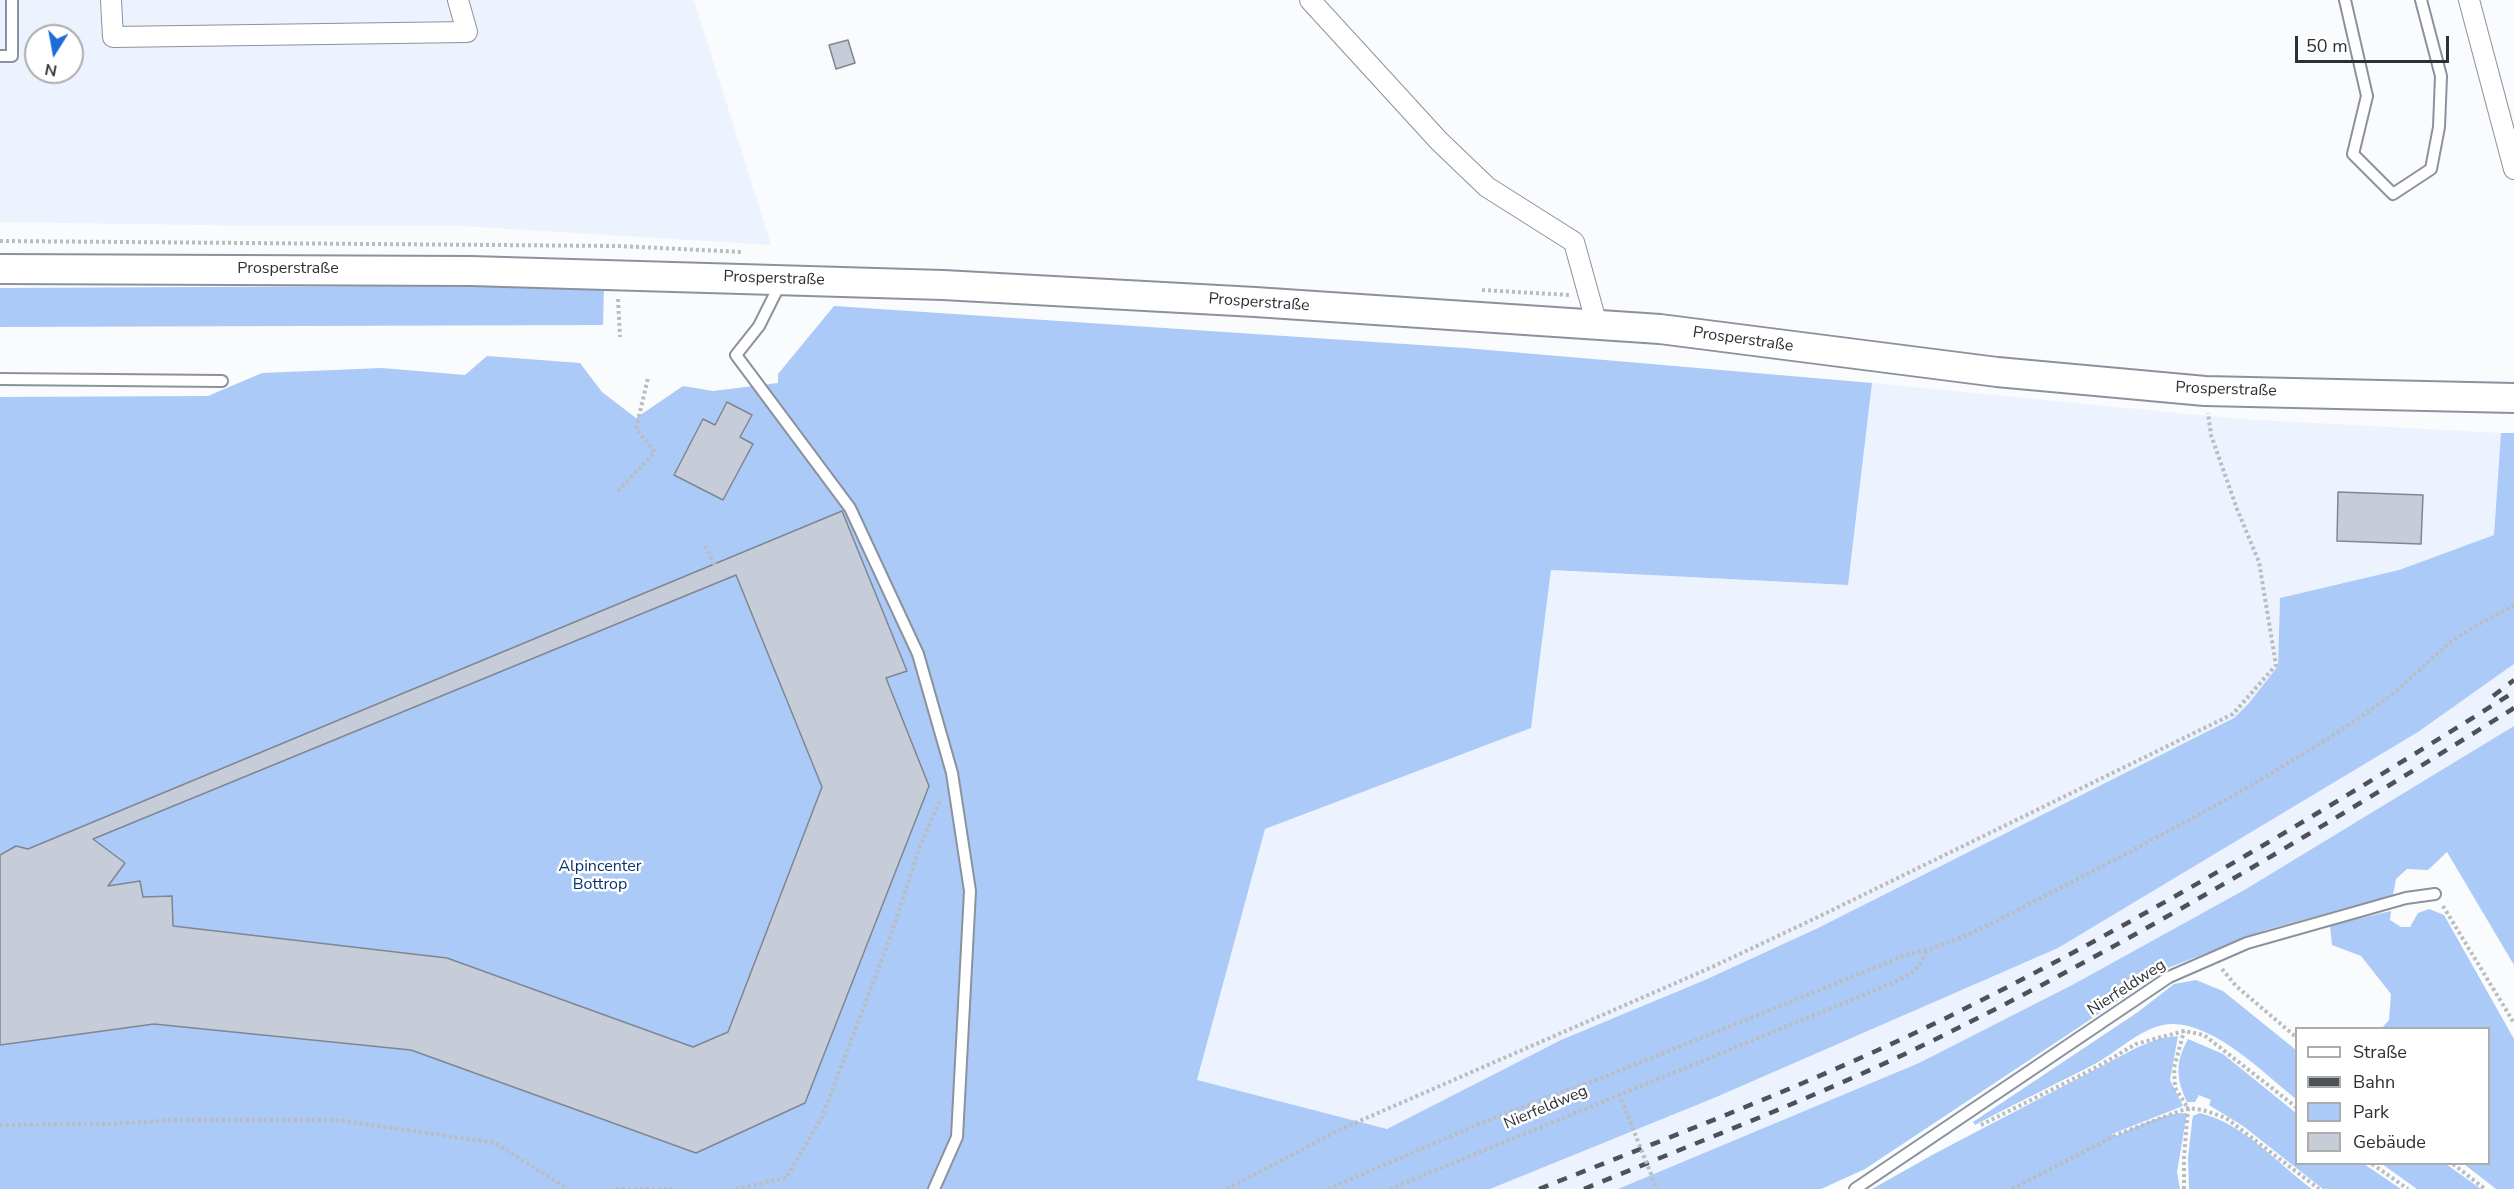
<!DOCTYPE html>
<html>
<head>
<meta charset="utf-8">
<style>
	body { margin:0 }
	#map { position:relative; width:2514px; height:1189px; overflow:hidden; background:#f9fbfd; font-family:"Nunito Sans",sans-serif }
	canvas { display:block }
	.legend { position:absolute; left:2295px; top:1027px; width:195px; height:138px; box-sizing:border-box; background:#fff; border:2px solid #abacae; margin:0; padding:8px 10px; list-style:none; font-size:18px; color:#2d3035 }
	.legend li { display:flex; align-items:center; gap:12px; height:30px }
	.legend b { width:30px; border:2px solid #abacae }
	.north { position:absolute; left:24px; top:24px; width:60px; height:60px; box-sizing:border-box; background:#fff; border:2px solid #abacae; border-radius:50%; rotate:191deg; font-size:16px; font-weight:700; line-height:24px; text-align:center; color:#2d3035 }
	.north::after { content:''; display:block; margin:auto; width:21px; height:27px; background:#206cd7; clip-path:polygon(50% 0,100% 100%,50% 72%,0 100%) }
	.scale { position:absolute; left:2295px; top:36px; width:154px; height:27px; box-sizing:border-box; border:3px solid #2d3035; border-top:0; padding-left:8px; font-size:18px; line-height:21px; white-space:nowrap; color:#2d3035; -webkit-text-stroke:4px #fff; paint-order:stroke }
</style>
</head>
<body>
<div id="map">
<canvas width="2514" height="1189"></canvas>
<ul class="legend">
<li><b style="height:8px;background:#fff"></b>Straße</li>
<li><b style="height:8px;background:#4e5155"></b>Bahn</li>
<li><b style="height:16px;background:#abcaf7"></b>Park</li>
<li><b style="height:16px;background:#c6cdd9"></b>Gebäude</li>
</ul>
<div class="north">N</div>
<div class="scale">50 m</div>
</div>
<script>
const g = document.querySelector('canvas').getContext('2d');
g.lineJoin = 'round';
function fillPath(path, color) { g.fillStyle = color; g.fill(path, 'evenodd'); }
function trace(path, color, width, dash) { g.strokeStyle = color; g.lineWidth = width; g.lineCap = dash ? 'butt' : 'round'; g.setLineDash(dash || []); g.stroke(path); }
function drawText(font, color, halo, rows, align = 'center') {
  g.font = font + ' "Nunito Sans",sans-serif'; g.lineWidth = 5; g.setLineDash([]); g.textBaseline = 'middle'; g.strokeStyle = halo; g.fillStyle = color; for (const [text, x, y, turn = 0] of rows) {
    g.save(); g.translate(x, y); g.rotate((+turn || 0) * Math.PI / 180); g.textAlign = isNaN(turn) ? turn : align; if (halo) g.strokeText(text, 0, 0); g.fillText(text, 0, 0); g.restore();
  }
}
fillPath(new Path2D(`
	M0 0H694L771 245 462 226H266L0 222ZM36 36H72V72H36Z
	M1872 383 2240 419 2501 433 2494 535 2399 570 2280 598 2278 666 2249 703 2234 718 1818 928 1705 980 1561 1040 1387 1129 1197 1081 1265 829 1531 728 1551 570 1848 585Z
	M2514 664V726L2246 889 2074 984 1919 1063 1618 1189H1490L1714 1098 2058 948 2418 732Z`), '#ecf3ff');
fillPath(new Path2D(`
	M604 285 603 325 0 327V288Z
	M834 306 1465 348 1872 383 1848 585 1551 570 1531 728 1265 829 1197 1080 1387 1129 1561 1040 1705 980 1818 928 2234 718 2249 703 2278 666 2280 598 2399 570 2494 535 2501 433H2514V664L2418 732 2058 948 1714 1098 1490 1189H0V397L208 396 262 373 382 368 465 375 487 356 580 363 602 392 636 418 683 386 713 391 778 383V374Z
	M2514 726V965L2447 852 2428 870 2407 869 2396 879 2393 895 2266 930 2168 968 1865 1169 1821 1189H1618L1919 1063 2074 984 2246 889Z
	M2429 909 2444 915 2514 1039V1189H2496L2464 1164H2488V1028H2382L2389 1020 2391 994 2361 956 2332 945 2330 925 2391 911 2390 920 2401 927H2410L2418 913Z
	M2196 980 2223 991 2296 1050V1099C2265 1074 2216 1025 2174 1024 2145 1023 2118 1052 2093 1065 2054 1085 2014 1104 1975 1125L1973 1122 2138 1012 2174 984Z
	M2178 1036 2170 1080 2183 1106 2112 1134 2114 1137C2136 1127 2162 1113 2187 1113L2177 1172 2180 1189H1872L1934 1154 2138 1047 2161 1038Z
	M2188 1039 2223 1054 2296 1113V1164H2364L2401 1189H2323L2243 1126 2209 1105 2211 1100 2199 1095 2195 1102H2187C2176 1078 2175 1063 2188 1039Z
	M2200 1113C2244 1124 2277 1163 2312 1189H2189L2188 1158 2192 1122 2193 1116Z
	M2382 1164H2446L2481 1189H2417Z`), '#abcaf7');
const building = new Path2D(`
	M848 40 855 63 836 69 829 45Z
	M727 402 752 415 740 437 753 444 723 500 674 475 703 419 715 425Z
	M2338 492 2423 495 2421 544 2337 541Z
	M842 511 907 671 886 678 929 786 805 1103 696 1153 411 1050 154 1024 0 1045V855L16 846 28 849ZM736 575 822 787 728 1032 693 1047 447 958 173 926 172 896 143 897 140 881 108 886 125 863 93 839Z`);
fillPath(building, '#c6cdd9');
trace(building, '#7f8691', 1.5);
const service = new Path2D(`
	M2345 0 2367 96 2353 154 2393 194 2431 169 2439 127 2441 76 2421 0
	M0 56H12V0
	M781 282 759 326 736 355 850 508 918 654 952 773 970 891 957 1137 934 1189
	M0 379 222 381
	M1855 1189 2169 977 2247 943 2406 898 2435 894`);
const minor = new Path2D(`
	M111 0 113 37 467 32 458 0
	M1310 0 1439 141 1487 187 1574 242 1597 325
	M2469 0 2514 169`);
const secondary = new Path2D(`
	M0 269 471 271 943 285 1255 302 1660 329 1997 372 2205 391 2514 398`);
trace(service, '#8b929d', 14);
trace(minor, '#8b929d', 22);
trace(secondary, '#8b929d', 32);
trace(new Path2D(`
	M0 241 618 246 743 252
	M1482 290 1570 295
	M618 299 620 337
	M618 491 655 452 636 429 648 378
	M705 546 715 565
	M2443 906 2514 1023
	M2222 969 2236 986 2296 1037
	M0 1125 112 1124 173 1120H338L495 1143 568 1189
	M1981 1125 2097 1067 2136 1044 2184 1031 2204 1035 2296 1107
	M2372 1164 2408 1189
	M2453 1164 2485 1189
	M616 1189H673
	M736 1189 786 1178 822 1117 890 938 920 846 941 798
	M1227 1189 1339 1130 1710 968 1818 917 2233 714 2276 665 2259 562 2237 509 2211 435 2208 413
	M1328 1189 1498 1116 1609 1075 1906 955C1961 944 2014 911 2064 886 2170 831 2277 775 2375 707 2405 687 2427 660 2455 639 2473 626 2495 616 2514 605
	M1390 1189 1885 986C1902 979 1921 971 1926 951
	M2012 1189 2116 1135 2188 1108 2203 1110 2226 1118 2319 1189
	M2184 1189V1158L2188 1108 2175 1088 2174 1068 2184 1031`), '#babcbf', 4, [3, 3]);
trace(service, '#fff', 10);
trace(minor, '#fff', 20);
trace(secondary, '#fff', 28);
trace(new Path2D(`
	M2493 696 2514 680
	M1539 1189C1680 1133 1824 1079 1960 1011 2151 916 2334 805 2514 692
	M1584 1189C1712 1136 1843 1087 1966 1024 2155 929 2335 820 2514 708`), '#4e5155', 4.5, [10, 10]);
trace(new Path2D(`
	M1619 1094 1657 1189`), '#babcbf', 4, [3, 3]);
drawText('16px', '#2d3035', '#fff', [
	["Prosperstraße",288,269],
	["Prosperstraße",774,279,2],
	["Prosperstraße",1259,303,4],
	["Prosperstraße",1743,340,8],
	["Prosperstraße",2226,390,2],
	["Nierfeldweg",2127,988,-33],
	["Nierfeldweg",1546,1108,-23]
]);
drawText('16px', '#09336d', '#fff', [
	["Alpincenter",600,867],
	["Bottrop",600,885]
]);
</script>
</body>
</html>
